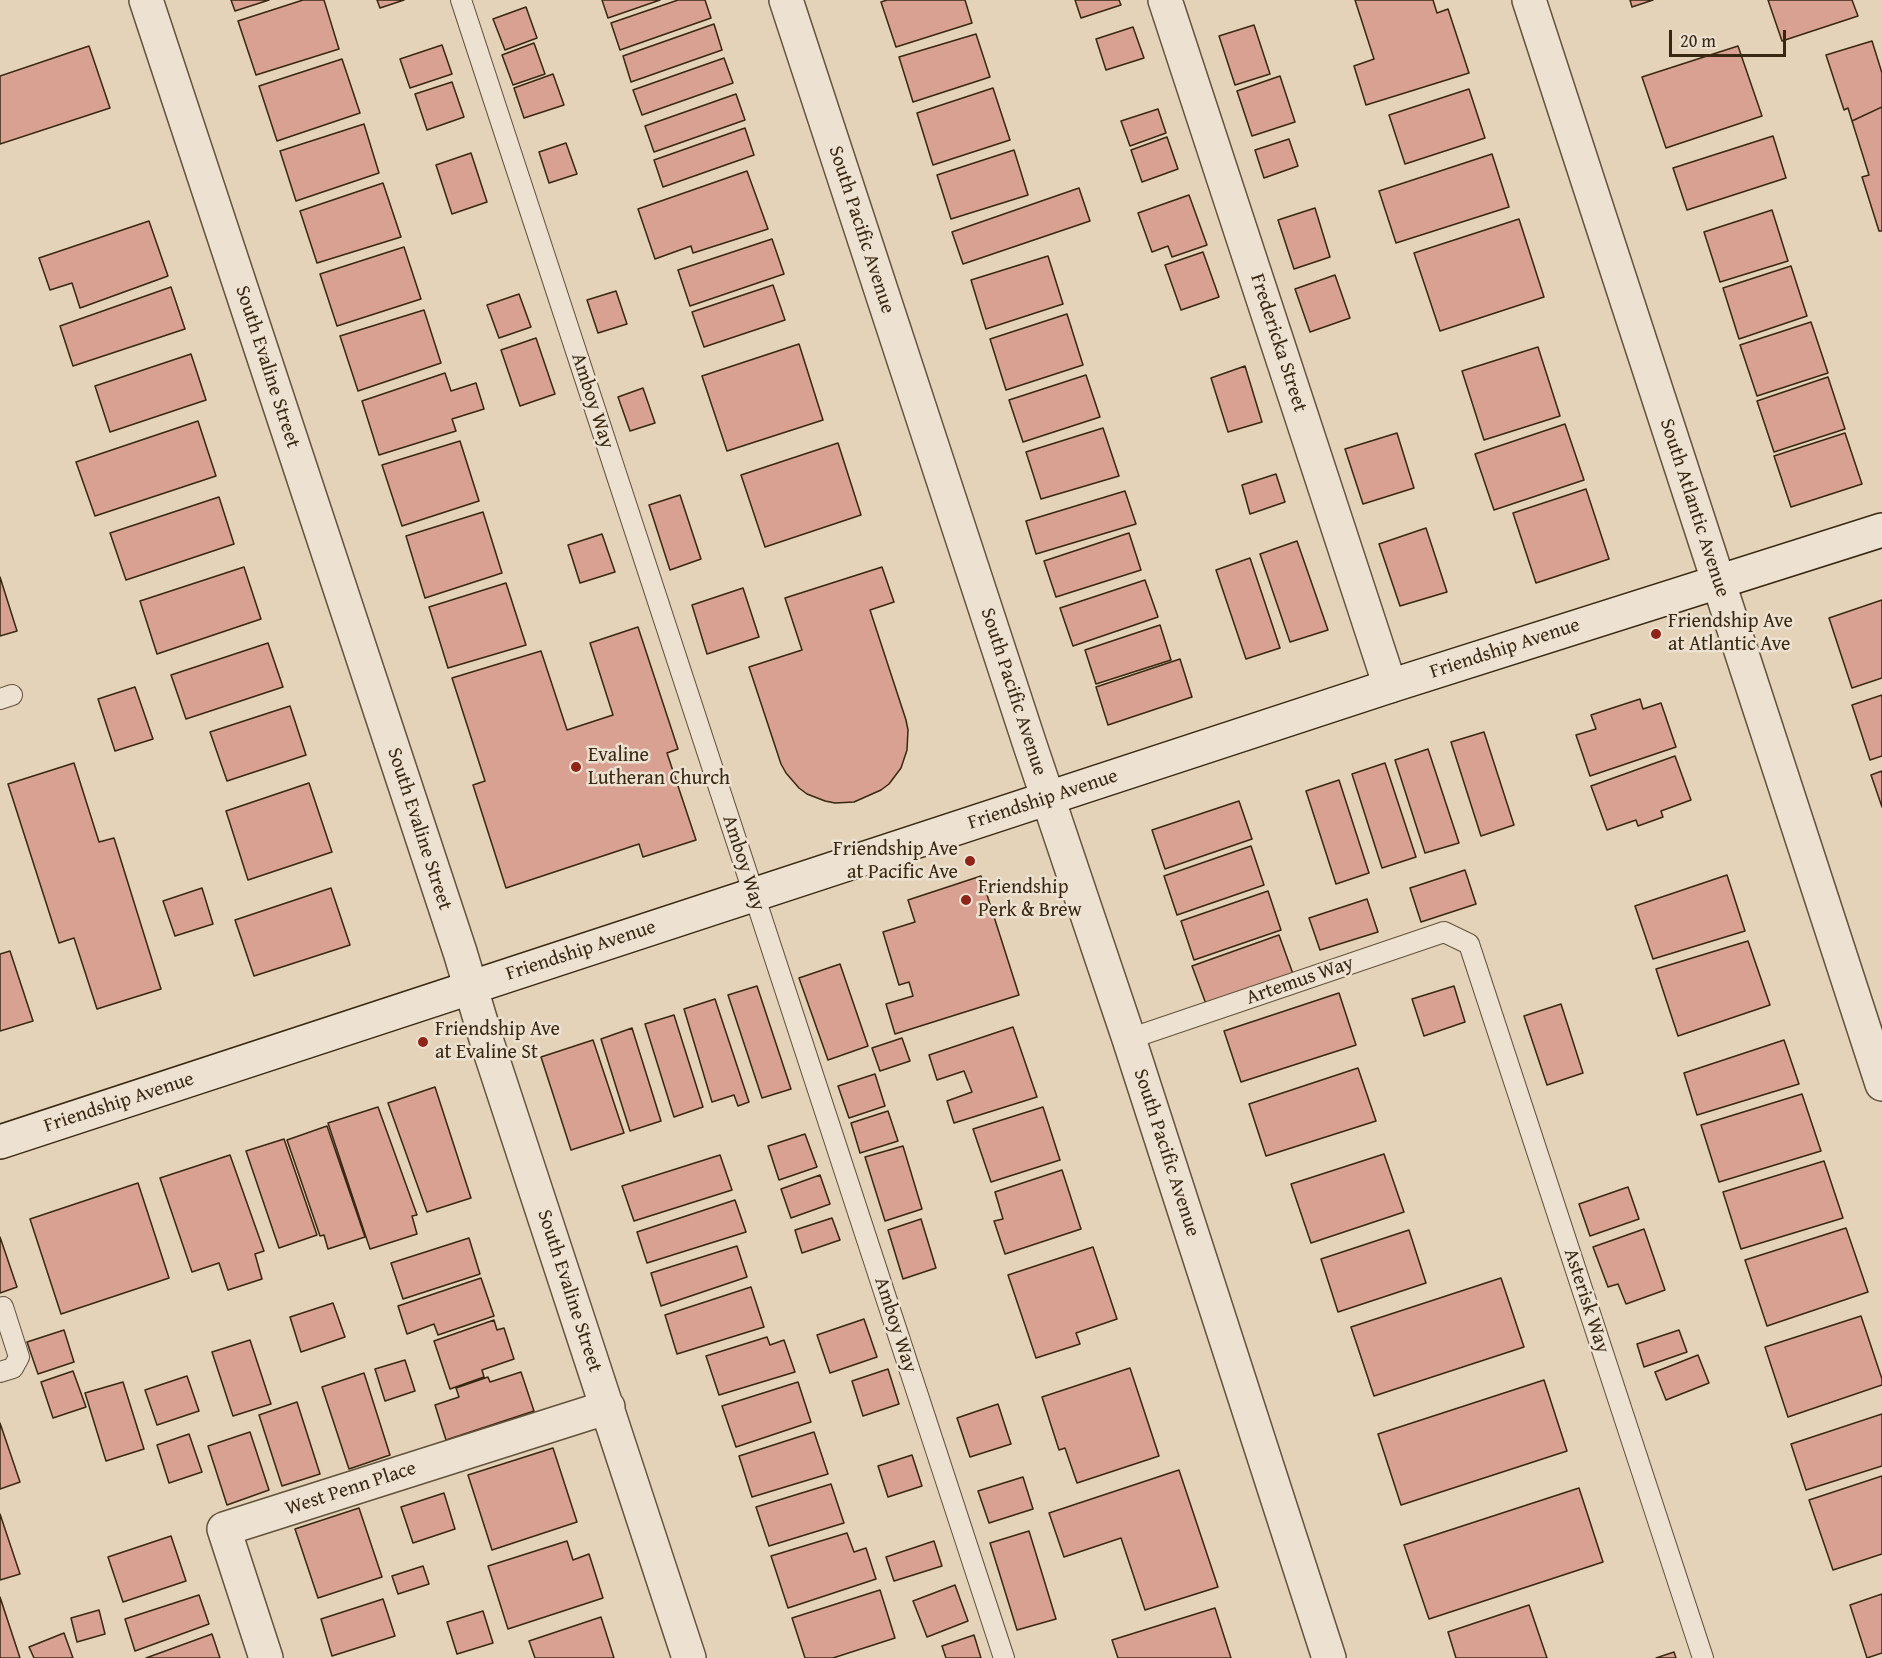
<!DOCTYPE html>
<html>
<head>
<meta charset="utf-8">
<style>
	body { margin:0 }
	#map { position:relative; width:1882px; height:1658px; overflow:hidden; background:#e4d3b9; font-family:"Gentium Book Plus",serif }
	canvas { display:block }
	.scale { position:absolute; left:1669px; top:30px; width:117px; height:27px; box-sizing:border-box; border:3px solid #382711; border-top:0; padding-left:8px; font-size:18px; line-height:21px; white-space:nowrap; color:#382711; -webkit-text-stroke:4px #ede2d2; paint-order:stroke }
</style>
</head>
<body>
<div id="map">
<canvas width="1882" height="1658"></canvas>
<div class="scale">20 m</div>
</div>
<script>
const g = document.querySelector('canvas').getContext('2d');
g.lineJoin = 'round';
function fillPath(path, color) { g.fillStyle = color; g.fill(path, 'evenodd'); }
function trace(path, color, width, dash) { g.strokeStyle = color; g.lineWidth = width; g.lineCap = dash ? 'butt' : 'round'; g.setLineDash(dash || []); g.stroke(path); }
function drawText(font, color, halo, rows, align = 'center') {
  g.font = font + ' "Gentium Book Plus",serif'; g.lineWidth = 5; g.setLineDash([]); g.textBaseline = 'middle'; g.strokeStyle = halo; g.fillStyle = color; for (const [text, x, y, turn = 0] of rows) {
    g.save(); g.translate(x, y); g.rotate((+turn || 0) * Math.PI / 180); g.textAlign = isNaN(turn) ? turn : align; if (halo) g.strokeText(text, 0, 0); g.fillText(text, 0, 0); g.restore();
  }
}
const building = new Path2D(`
	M231 0H269L235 11Z
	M303 0H324L339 49 256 75 238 21Z
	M377 0H404L380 8Z
	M602 0H660L608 18Z
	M678 0H705L711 18 620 50 611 23Z
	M887 0H965L972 23 896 47 881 2Z
	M1075 0H1119L1121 5 1081 18Z
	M1355 0H1433L1437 13 1448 9 1469 73 1366 105 1354 66 1374 59Z
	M1630 0H1653L1632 7Z
	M1768 0H1852L1858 16 1782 41Z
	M526 7 537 38 505 50 493 19Z
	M714 24 722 50 631 82 623 56Z
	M1254 25 1270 74 1235 85 1219 36Z
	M1133 27 1144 58 1106 70 1096 39Z
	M976 34 990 77 913 102 899 57Z
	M1872 41 1882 73V107L1852 121 1848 108 1844 110 1826 55Z
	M534 43 545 74 513 85 502 55Z
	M442 45 452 74 410 88 400 59Z
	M89 46 110 108 0 144V76Z
	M1738 46 1762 116 1666 148 1642 77Z
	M724 58 733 83 642 115 633 90Z
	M342 59 360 113 277 141 259 86Z
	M553 74 564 105 524 118 514 88Z
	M1280 76 1295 122 1252 136 1237 91Z
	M452 82 464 117 427 130 415 94Z
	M993 88 1010 140 933 165 917 113Z
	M1469 89 1485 138 1405 164 1389 115Z
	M736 94 745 120 654 152 645 126Z
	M1882 107V231H1879L1862 177 1869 175 1852 121Z
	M1158 109 1166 133 1130 146 1121 121Z
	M364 124 379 173 296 201 280 151Z
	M745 128 754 155 663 187 654 160Z
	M1773 136 1786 178 1687 210 1673 168Z
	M1167 137 1178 169 1142 182 1131 150Z
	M1289 139 1298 166 1264 178 1255 150Z
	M566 143 577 174 549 183 539 152Z
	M1014 150 1028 195 951 219 937 175Z
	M471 153 487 202 452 214 436 165Z
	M1492 154 1509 207 1396 243 1379 191Z
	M747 171 768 229 693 253 691 246 655 259 638 209Z
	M383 183 401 237 317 263 300 211Z
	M1079 188 1090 221 963 264 952 232Z
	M1189 195 1207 245 1172 257 1168 246 1152 252 1138 213Z
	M1315 208 1330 257 1294 269 1278 220Z
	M1772 210 1788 261 1720 282 1704 232Z
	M1519 219 1544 297 1440 331 1414 253Z
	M149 221 168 276 80 308 72 283 50 290 39 258Z
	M772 239 784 274 690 306 678 270Z
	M404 247 421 299 337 326 320 274Z
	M1203 252 1219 297 1181 310 1165 265Z
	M1048 256 1063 304 986 329 971 280Z
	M1791 266 1807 316 1739 339 1723 288Z
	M1335 275 1350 318 1310 332 1295 289Z
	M773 285 785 320 704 347 692 312Z
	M171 287 185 329 73 366 60 326Z
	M616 291 627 324 598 333 587 300Z
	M519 294 531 327 499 338 487 305Z
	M424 310 441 363 358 391 340 336Z
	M1067 314 1083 365 1006 390 990 339Z
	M1811 322 1828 373 1757 396 1740 345Z
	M536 338 555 394 520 406 501 350Z
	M799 344 823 420 727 451 702 376Z
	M1538 347 1560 416 1484 440 1462 371Z
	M191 354 206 400 110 432 95 386Z
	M1245 366 1262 422 1228 432 1211 378Z
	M445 373 451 391 476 383 484 409 452 419 456 431 379 455 362 401Z
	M1086 375 1100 417 1023 442 1009 400Z
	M1828 377 1845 429 1774 452 1757 401Z
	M643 388 655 423 630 431 618 397Z
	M198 421 216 476 95 516 76 462Z
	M1565 424 1584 480 1494 510 1475 454Z
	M1103 428 1119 476 1041 499 1026 452Z
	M1397 433 1414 488 1363 504 1345 449Z
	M1845 433 1862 484 1791 507 1774 456Z
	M460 441 479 501 402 526 382 465Z
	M838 443 861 515 765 547 741 475Z
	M1276 474 1285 502 1250 514 1242 485Z
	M1586 489 1609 559 1536 583 1513 513Z
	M1125 491 1136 524 1036 554 1026 521Z
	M680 495 701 559 670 570 649 505Z
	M219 497 234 544 126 580 110 533Z
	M483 512 502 573 425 598 406 536Z
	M1426 528 1447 592 1400 606 1379 544Z
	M1129 533 1141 570 1056 597 1044 561Z
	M602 534 615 572 580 583 568 545Z
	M1297 541 1328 630 1290 642 1260 554Z
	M1250 558 1280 648 1246 659 1216 570Z
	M244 567 261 619 157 654 140 601Z
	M882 567 894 602 870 610 906 720 908 730 907 750 901 768 889 784 881 790 854 802 835 803 825 801 807 794 799 788 786 773 781 764 749 667 802 650 785 598Z
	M0 577 17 631 0 636Z
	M1145 580 1158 617 1073 646 1060 608Z
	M506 583 526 645 448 668 429 607Z
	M743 588 759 637 707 654 692 605Z
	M1882 600V678L1852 688 1829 618Z
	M1160 625 1171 660 1096 684 1085 650Z
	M638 627 678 749 667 753 696 840 643 857 639 844 506 888 473 785 485 781 452 678 541 651 567 730 613 715 590 643Z
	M268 643 283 687 186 719 171 675Z
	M1180 659 1192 697 1108 725 1096 687Z
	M135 687 153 739 115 751 98 699Z
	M1882 695V756L1870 760 1852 705Z
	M1640 699 1643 709 1661 703 1676 747 1590 776 1576 735 1596 729 1591 715Z
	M290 706 306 755 227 781 210 732Z
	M1484 732 1514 825 1481 836 1451 742Z
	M1428 749 1459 843 1425 853 1395 760Z
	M1675 756 1691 800 1661 811 1663 817 1638 826 1636 820 1607 830 1591 786Z
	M74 763 99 842 114 838 161 989 97 1009 74 938 59 943 8 784Z
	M1385 763 1416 857 1382 868 1352 774Z
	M1882 771V807L1871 775Z
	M1339 780 1369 873 1336 884 1306 791Z
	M309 783 332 852 248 880 226 811Z
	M1239 801 1252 839 1165 869 1152 830Z
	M1251 846 1264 885 1177 915 1164 876Z
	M1465 870 1476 904 1421 922 1410 888Z
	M1727 875 1745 931 1653 959 1635 906Z
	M981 876 1019 995 895 1034 886 1004 913 996 909 982 899 985 883 932 915 922 908 900Z
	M202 888 213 924 175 936 163 901Z
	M331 888 350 945 254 976 235 920Z
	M1268 891 1281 930 1194 960 1181 921Z
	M1367 899 1378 932 1320 950 1309 918Z
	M1279 935 1293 974 1206 1004 1192 966Z
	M1748 941 1770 1005 1678 1036 1656 969Z
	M10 951 33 1021 0 1031V954Z
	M840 964 868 1046 828 1060 799 978Z
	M757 986 791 1089 762 1098 728 995Z
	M1454 986 1465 1022 1424 1036 1412 999Z
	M1339 993 1356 1045 1241 1082 1224 1031Z
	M715 999 749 1102 738 1106 734 1095 712 1102 684 1009Z
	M1561 1004 1583 1073 1547 1085 1524 1016Z
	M674 1015 703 1107 674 1117 645 1024Z
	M1013 1027 1037 1097 954 1123 947 1101 972 1092 964 1071 937 1080 929 1055Z
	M632 1028 661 1121 630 1131 601 1039Z
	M902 1038 910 1061 880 1071 872 1048Z
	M593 1040 624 1133 571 1150 541 1057Z
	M1784 1040 1799 1084 1697 1115 1684 1073Z
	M1358 1068 1376 1121 1266 1156 1249 1104Z
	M875 1074 885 1106 849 1118 838 1086Z
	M435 1087 471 1198 427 1212 388 1103Z
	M1802 1094 1821 1151 1719 1182 1701 1125Z
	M378 1107 417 1215 412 1216 417 1234 370 1249 328 1123Z
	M1043 1107 1060 1160 991 1182 973 1129Z
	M888 1111 898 1141 860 1153 851 1123Z
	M327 1126 365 1237 328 1249 324 1235 320 1236 287 1140Z
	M805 1134 817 1167 779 1180 768 1146Z
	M284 1139 317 1235 279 1248 246 1151Z
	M903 1146 922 1209 885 1221 865 1157Z
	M1384 1154 1404 1212 1311 1243 1291 1184Z
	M230 1155 264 1251 255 1254 262 1279 228 1290 219 1263 192 1272 160 1178Z
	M720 1155 732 1190 634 1221 622 1186Z
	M1824 1161 1843 1218 1741 1249 1723 1192Z
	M1062 1170 1081 1229 1005 1254 994 1221 1003 1219 995 1192Z
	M820 1175 830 1204 791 1218 781 1189Z
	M138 1183 169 1278 61 1314 30 1219Z
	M1628 1187 1639 1219 1590 1236 1579 1204Z
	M735 1200 746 1232 647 1263 637 1232Z
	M832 1218 840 1240 802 1253 795 1230Z
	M921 1219 936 1268 903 1279 888 1230Z
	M1846 1228 1868 1292 1767 1326 1745 1260Z
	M1644 1229 1665 1290 1626 1304 1618 1284 1608 1287 1593 1247Z
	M1409 1230 1426 1283 1338 1312 1321 1259Z
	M0 1237 17 1287 0 1293Z
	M469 1238 480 1274 403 1299 391 1263Z
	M737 1246 747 1277 661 1306 651 1273Z
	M1093 1247 1117 1319 1076 1333 1080 1344 1036 1358 1008 1275Z
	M481 1278 494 1316 438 1335 434 1324 407 1334 398 1306Z
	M1501 1278 1524 1347 1374 1396 1351 1327Z
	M751 1287 764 1327 677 1354 665 1315Z
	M333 1303 345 1337 301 1352 290 1317Z
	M1861 1316 1882 1379V1385L1788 1417 1765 1347Z
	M864 1319 877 1357 830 1373 817 1335Z
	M494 1320 497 1330 504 1328 514 1359 482 1370 484 1377 450 1389 434 1341Z
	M64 1330 74 1362 38 1374 27 1342Z
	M1679 1330 1687 1352 1644 1367 1637 1344Z
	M767 1337 770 1345 784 1340 795 1372 719 1395 706 1356Z
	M250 1340 271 1404 233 1416 212 1352Z
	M1698 1355 1709 1383 1666 1400 1655 1372Z
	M405 1360 415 1391 385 1401 375 1369Z
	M1130 1368 1159 1456 1077 1483 1065 1448 1059 1450 1042 1397Z
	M888 1369 899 1404 863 1416 852 1381Z
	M73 1371 86 1407 53 1418 41 1382Z
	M521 1372 534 1411 446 1440 435 1405 459 1397 456 1388 488 1377 490 1382Z
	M364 1373 390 1455 349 1469 322 1387Z
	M187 1376 199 1411 157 1425 145 1390Z
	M1544 1380 1567 1451 1401 1505 1378 1434Z
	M123 1382 144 1449 106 1461 85 1393Z
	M798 1382 811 1422 736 1447 722 1406Z
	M297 1402 320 1474 282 1486 259 1415Z
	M998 1404 1011 1444 970 1457 957 1418Z
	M1882 1414V1466L1806 1490 1791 1444Z
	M0 1423 20 1482 0 1489Z
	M250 1432 269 1490 227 1505 208 1446Z
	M814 1432 828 1474 752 1497 739 1456Z
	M189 1434 202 1472 169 1483 157 1445Z
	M553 1448 577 1522 492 1550 468 1475Z
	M912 1455 922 1486 888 1497 878 1466Z
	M1179 1470 1218 1587 1145 1610 1121 1538 1064 1557 1049 1513Z
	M1882 1476V1554L1833 1570 1809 1500Z
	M1023 1477 1033 1509 989 1523 978 1491Z
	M831 1484 844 1523 769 1546 756 1507Z
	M1579 1488 1603 1562 1429 1619 1404 1545Z
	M444 1493 455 1529 413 1543 401 1507Z
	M359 1508 382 1577 318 1598 295 1529Z
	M0 1514 20 1574 0 1580Z
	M1029 1531 1056 1619 1017 1630 990 1543Z
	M847 1533 854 1552 866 1548 876 1579 788 1608 771 1556Z
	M171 1536 186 1581 123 1602 108 1557Z
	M567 1541 573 1560 589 1554 603 1598 508 1629 488 1566Z
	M934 1541 942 1566 894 1581 886 1557Z
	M423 1566 429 1584 398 1594 392 1576Z
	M955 1585 968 1621 927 1637 913 1601Z
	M880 1590 895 1638 833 1658H805L792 1618Z
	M1882 1594V1653L1867 1658 1850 1605Z
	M199 1595 209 1624 135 1651 125 1619Z
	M0 1597 20 1658H0Z
	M383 1599 395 1636 332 1656 321 1619Z
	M1529 1605 1547 1658H1456L1448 1632Z
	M1215 1608 1231 1658H1118L1112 1640Z
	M99 1610 105 1634 77 1642 71 1618Z
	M483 1611 493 1643 457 1654 447 1622Z
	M601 1617 614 1658H535L529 1641Z
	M64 1633 73 1658H34L29 1647Z
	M212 1634 220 1658H146Z
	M974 1635 981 1658H946L942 1646Z
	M1674 1652 1676 1658H1656Z`);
fillPath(building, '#d9a192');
trace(building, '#382711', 1.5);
const lane = new Path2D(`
	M461 0 1004 1658
	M0 699 12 695
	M1129 1039 1444 932 1469 944 1703 1658
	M0 1372 13 1368 19 1357 3 1307`);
const street = new Path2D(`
	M146 0 460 952 487 1042 689 1658
	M786 0 1030 745 1129 1039 1329 1658
	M1165 0 1390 686
	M1529 0 1882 1084
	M266 1658 224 1529 608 1407`);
const secondary = new Path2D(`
	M0 1142 1390 686 1882 530`);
trace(lane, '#63523b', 22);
trace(street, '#63523b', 36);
trace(secondary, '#382711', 36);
trace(lane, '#ede2d2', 20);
trace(street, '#ede2d2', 33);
trace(secondary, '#ede2d2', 33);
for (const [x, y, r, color] of [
	[1656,634,6,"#8f2418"],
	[576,767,6,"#8f2418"],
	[970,861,6,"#8f2418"],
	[966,900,6,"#8f2418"],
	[423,1042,6,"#8f2418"]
]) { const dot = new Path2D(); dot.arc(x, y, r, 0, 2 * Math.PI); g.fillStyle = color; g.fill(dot); trace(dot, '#ede2d2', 2); }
drawText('20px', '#382711', '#ede2d2', [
	["South Pacific Avenue",861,230,72],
	["Fredericka Street",1278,343,72],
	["South Evaline Street",267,367,72],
	["Amboy Way",592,401,72],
	["South Atlantic Avenue",1694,508,72],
	["Friendship Avenue",1505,649,-18],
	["South Pacific Avenue",1013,692,72],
	["Friendship Avenue",1043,800,-18],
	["South Evaline Street",419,829,72],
	["Amboy Way",743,863,72],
	["Friendship Avenue",581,951,-18],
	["Artemus Way",1300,981,-19],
	["Friendship Avenue",119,1103,-18],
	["South Pacific Avenue",1166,1153,72],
	["South Evaline Street",569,1291,72],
	["Asterisk Way",1586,1301,72],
	["Amboy Way",895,1325,72],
	["West Penn Place",351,1489,-18]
]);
drawText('20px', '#382711', '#ede2d2', [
	["Friendship Ave",1668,622],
	["at Atlantic Ave",1668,645],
	["Evaline",588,756],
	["Lutheran Church",588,779],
	["Friendship Ave",958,850,"right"],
	["at Pacific Ave",958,873,"right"],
	["Friendship",978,888],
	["Perk & Brew",978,911],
	["Friendship Ave",435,1030],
	["at Evaline St",435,1053]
], 'left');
</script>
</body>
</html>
